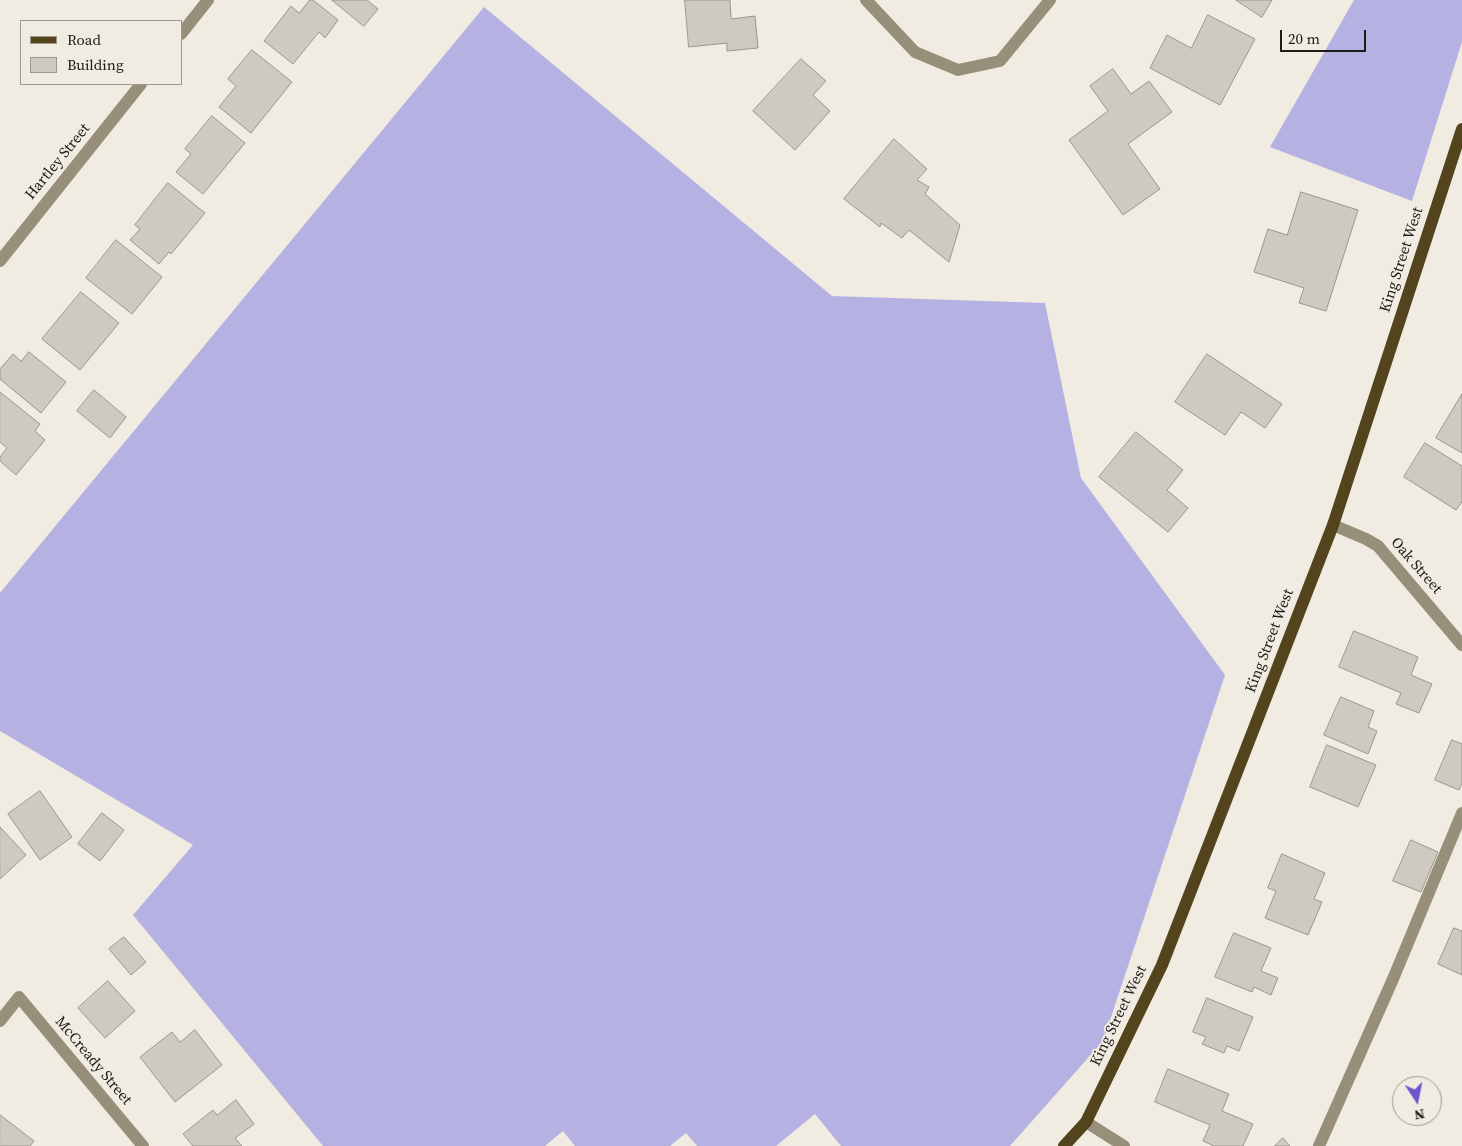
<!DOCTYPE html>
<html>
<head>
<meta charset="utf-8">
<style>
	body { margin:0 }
	#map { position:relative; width:1462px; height:1146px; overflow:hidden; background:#f0ece1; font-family:"Source Serif 4",serif }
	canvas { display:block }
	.legend { position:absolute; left:20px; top:20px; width:162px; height:65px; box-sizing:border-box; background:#f0ece1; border:1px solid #9c9891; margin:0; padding:6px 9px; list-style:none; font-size:15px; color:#1d1b18 }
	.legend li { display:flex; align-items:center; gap:10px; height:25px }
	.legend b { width:25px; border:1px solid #9c9891 }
	.north { position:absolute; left:1392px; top:1076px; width:50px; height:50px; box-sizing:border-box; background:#f0ece1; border:1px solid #9c9891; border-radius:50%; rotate:169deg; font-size:14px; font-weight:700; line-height:20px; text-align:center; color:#1d1b18 }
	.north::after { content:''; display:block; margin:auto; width:18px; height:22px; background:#6d55ce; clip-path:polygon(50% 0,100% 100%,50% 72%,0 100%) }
	.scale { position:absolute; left:1280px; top:30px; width:86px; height:22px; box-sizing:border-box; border:2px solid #1d1b18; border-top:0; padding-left:6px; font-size:15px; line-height:18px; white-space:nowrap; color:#1d1b18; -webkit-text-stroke:4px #f0ece1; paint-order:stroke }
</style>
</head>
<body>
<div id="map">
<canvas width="1462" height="1146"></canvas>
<ul class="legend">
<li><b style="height:6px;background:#53441d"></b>Road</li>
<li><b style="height:14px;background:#cfcac0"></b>Building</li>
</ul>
<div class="north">N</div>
<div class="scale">20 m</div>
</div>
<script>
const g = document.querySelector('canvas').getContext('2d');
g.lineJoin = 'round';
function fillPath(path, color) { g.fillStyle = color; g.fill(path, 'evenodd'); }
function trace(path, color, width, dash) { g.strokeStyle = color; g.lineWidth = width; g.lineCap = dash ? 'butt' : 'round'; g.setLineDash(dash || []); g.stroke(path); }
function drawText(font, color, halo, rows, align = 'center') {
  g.font = font + ' "Source Serif 4",serif'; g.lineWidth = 4; g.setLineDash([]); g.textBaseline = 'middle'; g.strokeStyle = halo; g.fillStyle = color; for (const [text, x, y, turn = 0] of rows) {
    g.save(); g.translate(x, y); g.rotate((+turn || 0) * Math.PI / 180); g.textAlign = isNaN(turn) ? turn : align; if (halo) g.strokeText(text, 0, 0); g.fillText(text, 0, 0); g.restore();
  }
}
fillPath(new Path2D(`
	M1354 0H1462V42L1412 201 1270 147Z
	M484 7 832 296 1045 303 1081 478 1225 675 1103 1041 1010 1146H841L815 1114 776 1146H697L686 1133 670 1146H575L563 1131 545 1146H323L133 915 193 845 0 731V593Z`), '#b5b2e3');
const building = new Path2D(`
	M310 0H313L338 20 325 38 319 32 293 64 264 41 291 6 299 13Z
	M332 0H367L378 9 364 26Z
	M685 0H730L731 19 755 16 758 48 727 51V43L689 47Z
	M1236 0H1272L1262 17Z
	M1208 15 1255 39 1220 105 1150 68 1167 35 1191 48Z
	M252 50 292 82 251 133 219 107 236 86 228 79Z
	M801 59 826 81 813 95 830 111 795 150 753 111Z
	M1113 69 1131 94 1149 81 1172 112 1128 144 1160 189 1123 215 1069 140 1108 111 1090 86Z
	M212 116 245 143 203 194 176 172 191 154 185 149Z
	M894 139 927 169 917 180 929 187 925 194 960 225 949 262 909 230 902 238 881 223 880 227 844 199Z
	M168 183 205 213 171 254 169 252 159 264 130 240 140 229 135 225Z
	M1301 192 1358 210 1326 311 1299 303 1304 288 1254 272 1268 229 1287 235Z
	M116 240 162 277 132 314 86 278Z
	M81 292 119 323 80 370 42 339Z
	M29 352 66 382 41 413 0 379V369L13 354 21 361Z
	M1207 354 1282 404 1265 428 1241 412 1225 435 1175 402Z
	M94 390 126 417 110 438 77 411Z
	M0 392 40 424 35 431 45 440 16 475 0 461V457L7 448 0 442Z
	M1462 394V453L1436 438Z
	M1136 432 1183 470 1167 490 1188 508 1168 532 1099 477Z
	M1425 443 1462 466V502L1456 510 1404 477Z
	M1354 631 1418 657 1411 675 1432 684 1419 713 1396 704 1401 693 1339 667Z
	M1341 697 1374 711 1368 727 1377 731 1368 754 1324 735Z
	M1452 740 1462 744V783L1459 790 1435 780Z
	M1327 745 1376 765 1358 807 1310 787Z
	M40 791 72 837 40 860 8 814Z
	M102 813 124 830 100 861 78 844Z
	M0 827 26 855 0 879Z
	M1411 840 1438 852 1421 892 1393 881Z
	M1282 854 1325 873 1314 899 1322 902 1308 935 1265 918 1276 891 1268 888Z
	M1454 928 1462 931V975L1438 964Z
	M1234 933 1271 948 1261 971 1278 978 1271 995 1254 987 1252 992 1215 977Z
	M124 937 146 962 131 975 109 949Z
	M108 981 135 1011 105 1038 78 1008Z
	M1207 998 1253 1017 1239 1051 1227 1046 1224 1053 1202 1044 1206 1037 1193 1032Z
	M195 1030 222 1065 175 1102 140 1057 172 1032 180 1042Z
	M1168 1069 1229 1094 1222 1111 1253 1124 1243 1146H1214L1203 1141 1210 1125 1155 1102Z
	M236 1100 254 1124 235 1138 242 1146H193L183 1134 213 1110 217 1115Z
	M0 1115 34 1141 30 1146H0Z
	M1283 1138 1290 1146H1275Z`);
fillPath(building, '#cfcac0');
trace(building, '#9a968c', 1);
trace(new Path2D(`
	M1319 1146 1393 979 1462 813`), '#988f7a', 12);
trace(new Path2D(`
	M866 0 915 52 958 70 1000 61 1050 0
	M181 34 208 0
	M0 261 141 84
	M1333 525 1366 539 1378 546 1462 645
	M0 1021 19 997 143 1146
	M1086 1122 1124 1146`), '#988f7a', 12);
trace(new Path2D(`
	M1064 1146 1086 1122 1162 965 1333 525 1462 129`), '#53441d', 12);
drawText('15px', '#1d1b18', '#f0ece1', [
	["Hartley Street",58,162,-51],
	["King Street West",1402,260,-72],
	["Oak Street",1416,566,49],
	["King Street West",1270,641,-69],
	["King Street West",1119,1016,-64],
	["McCready Street",93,1061,50]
]);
</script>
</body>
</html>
